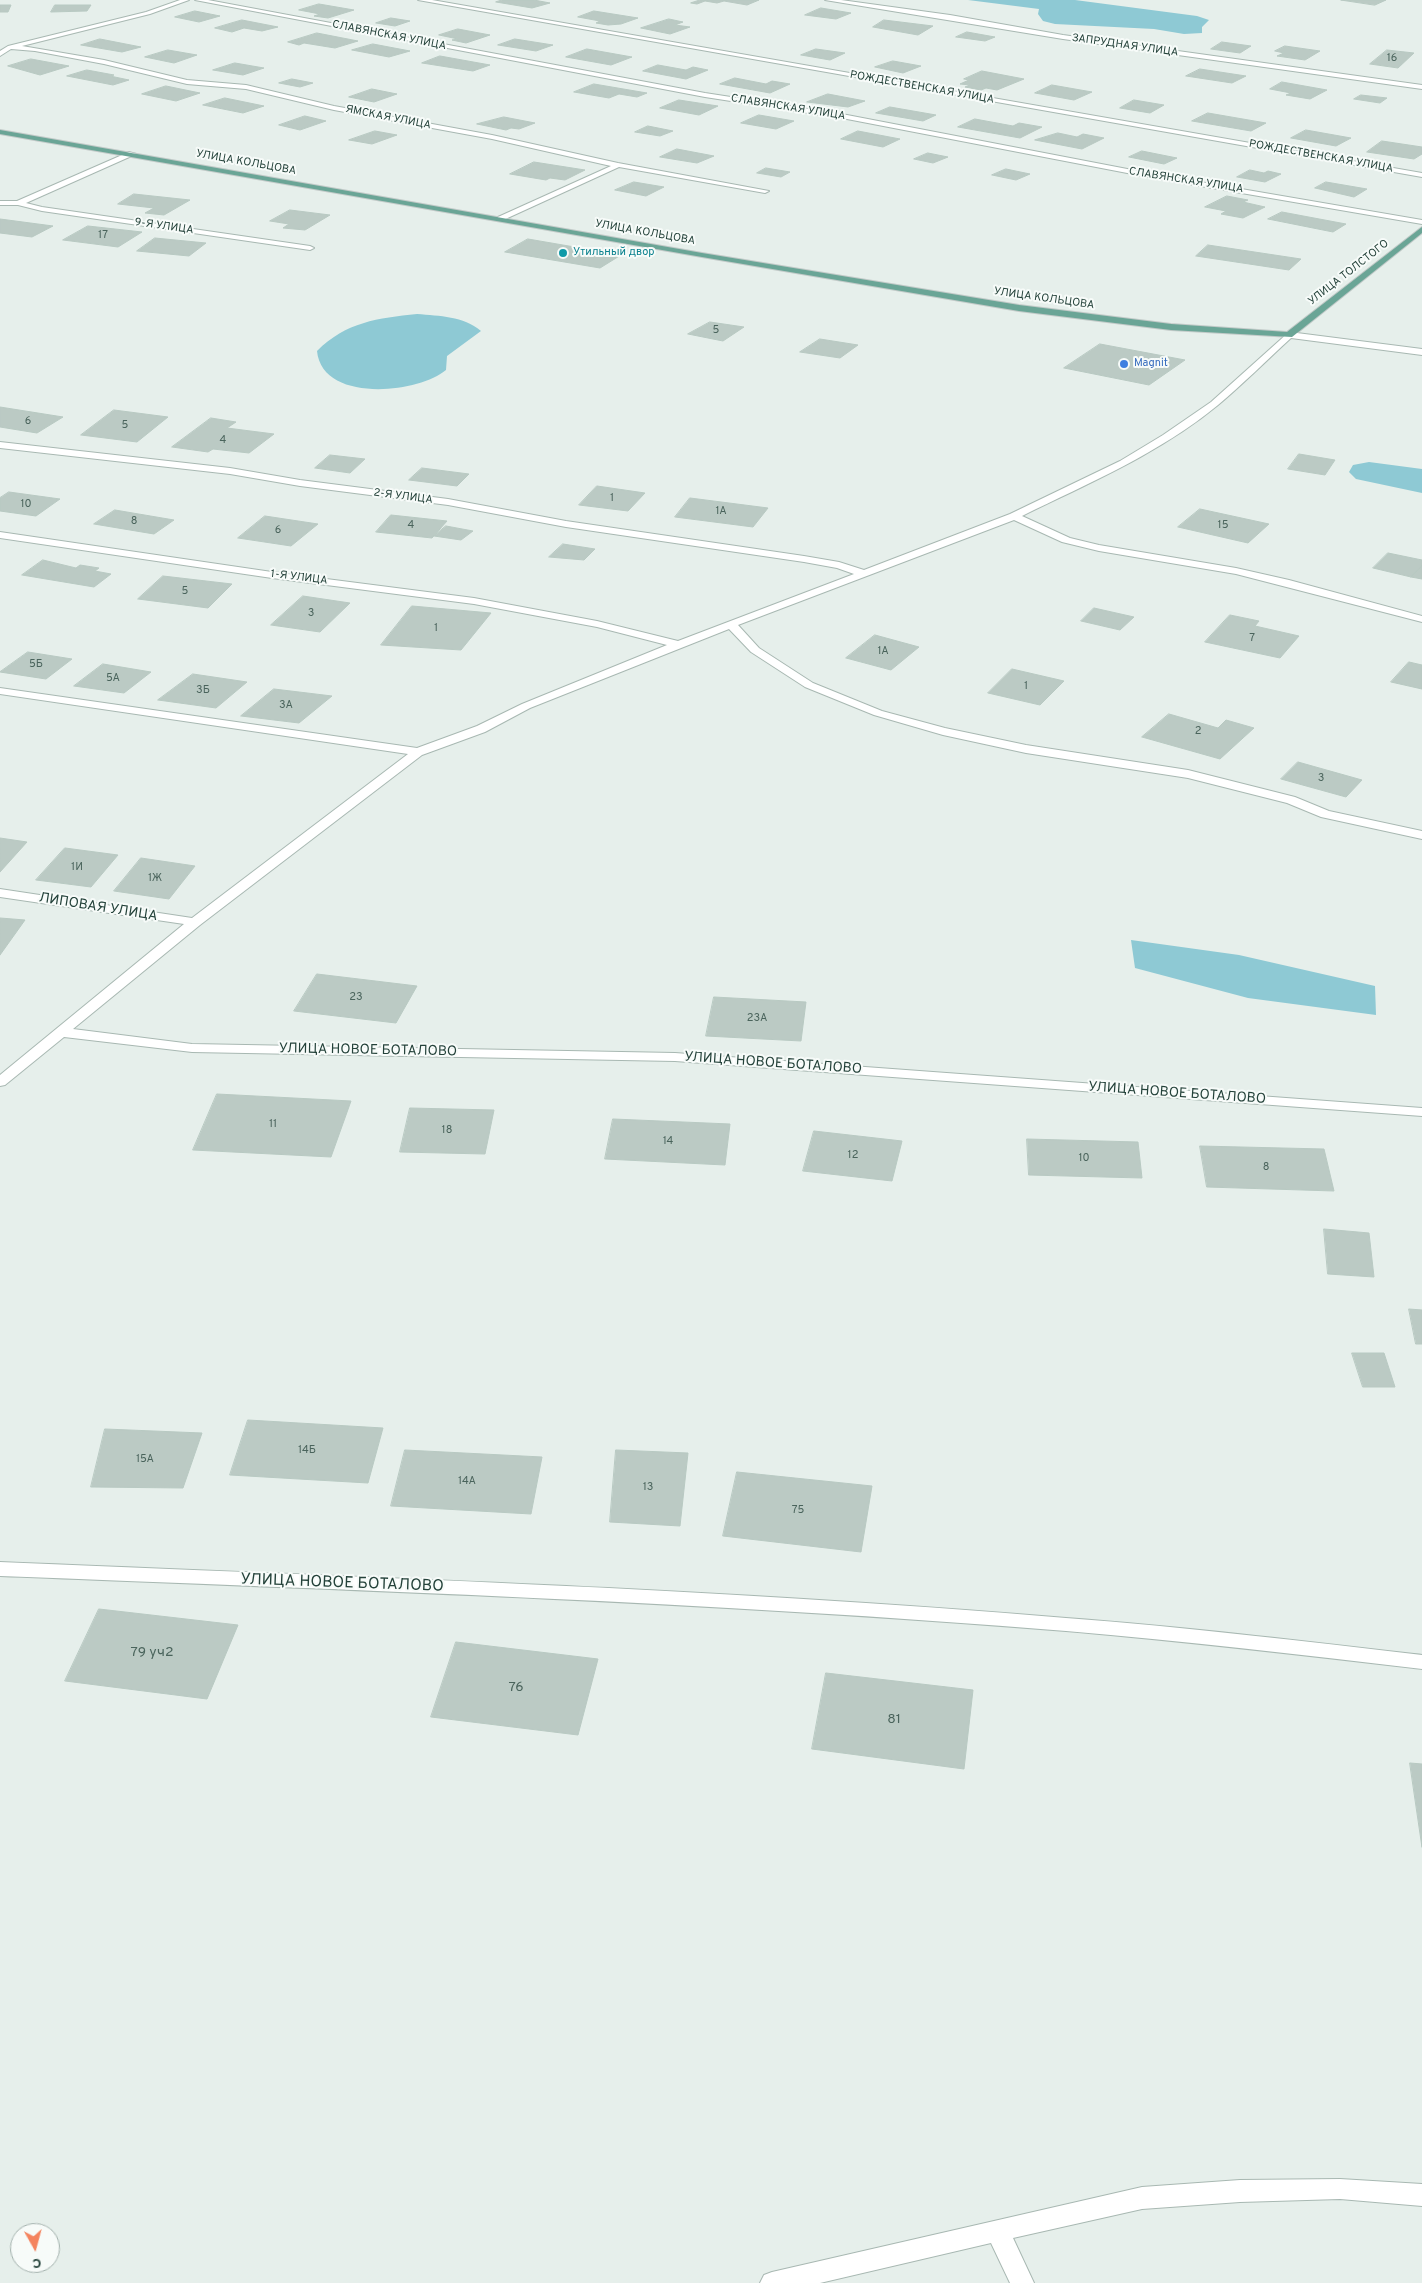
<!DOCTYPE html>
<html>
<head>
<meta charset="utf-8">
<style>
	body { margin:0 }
	#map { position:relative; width:1422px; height:2283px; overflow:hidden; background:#e6efeb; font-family:Overpass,sans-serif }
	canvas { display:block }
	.north { position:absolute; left:10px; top:2223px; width:50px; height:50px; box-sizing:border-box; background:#f7fbf9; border:1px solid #a3b1ad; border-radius:50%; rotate:173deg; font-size:14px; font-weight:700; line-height:20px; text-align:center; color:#24423a }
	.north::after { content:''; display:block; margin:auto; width:18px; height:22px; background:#f4845f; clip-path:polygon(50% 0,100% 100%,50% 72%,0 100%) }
</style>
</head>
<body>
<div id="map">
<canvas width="1422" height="2283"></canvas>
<div class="north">С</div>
</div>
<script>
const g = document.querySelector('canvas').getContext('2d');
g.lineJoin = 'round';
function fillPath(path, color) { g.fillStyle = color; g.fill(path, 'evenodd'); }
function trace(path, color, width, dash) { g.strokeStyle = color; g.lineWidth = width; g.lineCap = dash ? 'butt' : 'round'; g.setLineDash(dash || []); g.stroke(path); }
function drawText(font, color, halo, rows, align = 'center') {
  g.font = font + ' Overpass,sans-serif'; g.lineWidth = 4; g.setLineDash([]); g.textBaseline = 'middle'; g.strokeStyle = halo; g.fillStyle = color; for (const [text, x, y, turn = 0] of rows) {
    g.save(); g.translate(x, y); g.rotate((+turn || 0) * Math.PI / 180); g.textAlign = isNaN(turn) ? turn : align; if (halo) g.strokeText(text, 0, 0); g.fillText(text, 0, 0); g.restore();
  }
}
fillPath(new Path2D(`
	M968 0H1075L1197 16 1209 20 1202 27V33L1184 34 1154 29 1055 24 1043 21 1038 14 1039 9Z
	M417 314C440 316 463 316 481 331L447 356 446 370C417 394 322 403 317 351 346 322 378 318 417 314Z
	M1369 462 1422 469V493L1356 479 1349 472 1353 465Z
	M1131 940 1239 955 1375 986 1376 1015 1248 998 1135 968Z`), '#8ec9d4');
const building = new Path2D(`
	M502 0H534L550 3 532 8 496 2Z
	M700 0H759L747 5 724 1 717 3 705 1 697 4 691 3Z
	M1341 0H1386L1375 5Z
	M319 4 354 10 328 18 314 16 320 14 299 10Z
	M0 5H11L8 12H0Z
	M55 5H91L87 11 51 12Z
	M821 8 851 13 836 19 805 15Z
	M195 11 220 16 199 22 175 17Z
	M594 11 638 18 621 24 608 25 596 23 600 21 578 17Z
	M391 18 410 21 395 26 376 23Z
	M669 19 683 22 675 25 690 27 670 34 641 28Z
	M242 20 278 27 262 31 244 28 232 32 215 28Z
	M884 20 933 26 918 35 873 27Z
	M458 29 490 35 466 43 452 40 458 39 439 35Z
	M967 32 995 37 985 41 956 37Z
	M317 33 358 41 335 48 304 43 299 45 288 42Z
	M100 39 141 47 122 52 81 45Z
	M515 39 553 45 536 51 498 45Z
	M1222 42 1251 46 1240 53 1211 49Z
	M373 44 410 51 389 57 352 50Z
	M1285 46 1320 51 1305 60 1277 56 1284 53 1275 51Z
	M587 49 632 57 611 65 566 57Z
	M816 49 845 53 830 60 801 55Z
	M168 50 197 55 174 63 145 57Z
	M1387 50 1414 53 1398 68 1370 64Z
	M440 56 490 65 473 71 422 63Z
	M31 59 69 66 40 75 8 66Z
	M893 61 921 66 903 73 875 67Z
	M235 63 264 68 243 75 213 70Z
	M658 65 686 70 693 67 708 70 686 79 643 71Z
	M1200 69 1246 76 1232 83 1186 76Z
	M87 70 114 75 110 76 129 80 113 85 67 76Z
	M982 71 1024 79 997 90 986 88 981 90 965 87 970 85 960 84 969 80 964 79Z
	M735 78 766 84 772 81 790 84 770 93 720 84Z
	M292 79 313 83 300 87 279 83Z
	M1282 82 1327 90 1310 99 1286 95 1291 93 1270 89Z
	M594 84 647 93 637 97 619 94 609 98 574 92Z
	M1052 85 1092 92 1074 100 1035 93Z
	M166 86 200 93 176 101 142 94Z
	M372 89 397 94 374 102 349 97Z
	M828 94 865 101 848 107 807 102Z
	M1361 95 1387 98 1380 103 1354 99Z
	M225 98 264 106 243 113 203 105Z
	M679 100 718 106 699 115 660 108Z
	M1134 100 1164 105 1150 113 1120 108Z
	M890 107 936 115 923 121 876 113Z
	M1208 113 1266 123 1251 131 1192 121Z
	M759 115 794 121 776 129 741 123Z
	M305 116 326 121 300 130 279 125Z
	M504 117 535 123 519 129 511 128 506 130 477 124Z
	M975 119 1013 126 1019 123 1042 127 1020 138 958 127Z
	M648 126 673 131 660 136 635 132Z
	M1306 130 1351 138 1336 146 1291 138Z
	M375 131 397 135 372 144 349 140Z
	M858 131 900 139 883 147 841 139Z
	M1058 133 1077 137 1083 134 1104 138 1082 149 1035 140Z
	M1382 141 1422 147V154L1414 159 1367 152Z
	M677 149 714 156 697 163 660 157Z
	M1142 151 1177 158 1164 164 1129 157Z
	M928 153 948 157 933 163 914 159Z
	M534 162 585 170 565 180 550 178 546 180 510 174Z
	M766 168 790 172 781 177 757 173Z
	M1006 169 1030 174 1016 180 992 175Z
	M1250 170 1264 173 1268 171 1281 174 1265 182 1237 177Z
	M634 182 664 187 646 196 615 190Z
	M1326 182 1367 189 1354 197 1315 188Z
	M134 194 190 200 164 215 145 213 154 208 118 204Z
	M1227 196 1248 200 1243 202 1265 207 1243 218 1221 214 1226 211 1205 207Z
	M290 210 330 215 305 230 283 228 289 224 270 221Z
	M1282 212 1346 224 1333 232 1268 219Z
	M0 219 53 226 32 237 0 233Z
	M88 226 142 232 118 247 63 240Z
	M155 238 206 243 189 256 137 251Z
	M528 239 621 255 600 268 505 252Z
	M1208 245 1301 259 1289 270 1196 256Z
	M710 322 744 327 723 341 688 334Z
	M820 339 858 345 840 358 800 352Z
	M1100 344 1185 360 1149 385 1064 368Z
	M0 407 63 417 37 433 0 427Z
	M114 410 168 417 137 442 81 435Z
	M211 418 236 422 227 428 274 434 249 453 213 449 208 452 172 447Z
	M1299 454 1335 460 1325 475 1288 469Z
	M330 455 365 459 350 473 315 468Z
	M422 468 469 474 457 486 409 480Z
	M597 486 645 493 628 511 579 505Z
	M9 492 60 499 36 516 0 511V498Z
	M690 498 768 508 753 527 675 517Z
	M1200 509 1269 524 1248 543 1178 527Z
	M115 510 174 520 154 534 94 524Z
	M391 515 447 521 432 538 376 532Z
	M265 516 318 524 291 546 238 538Z
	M446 526 473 531 461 540 434 536Z
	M563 544 595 549 584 560 549 557Z
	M1388 553 1422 560V566L1411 577 1373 568Z
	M43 560 76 568 80 565 99 568 95 571 111 574 94 587 22 575Z
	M1422 566V579L1411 577Z
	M163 576 232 584 208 608 138 599Z
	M303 596 350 603 320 632 271 625Z
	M412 606 491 613 461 650 381 645Z
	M1094 608 1134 617 1120 630 1081 621Z
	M1230 615 1259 621 1255 626 1299 636 1280 658 1205 642Z
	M875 635 919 647 891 670 846 658Z
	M28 652 72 659 46 679 0 672Z
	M1409 662 1422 665V689L1391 682Z
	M103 664 151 672 124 693 74 686Z
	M1012 669 1064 681 1040 705 988 693Z
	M193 674 247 682 216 708 158 700Z
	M274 689 332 696 299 723 241 716Z
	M1169 714 1218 728 1226 720 1254 728 1220 759 1142 737Z
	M1298 762 1362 780 1346 797 1281 779Z
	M0 838 27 842 0 872Z
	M65 848 118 855 91 887 36 880Z
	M141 858 195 866 169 899 114 891Z
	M0 918 25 920 0 955Z
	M317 974 417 986 396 1023 294 1011Z
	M714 997 806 1002 801 1041 706 1036Z
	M217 1094 351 1101 331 1157 193 1150Z
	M410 1108 494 1110 485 1154 400 1152Z
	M613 1119 730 1124 725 1165 605 1159Z
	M814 1131 902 1141 892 1181 803 1171Z
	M1027 1139 1138 1142 1142 1178 1029 1175Z
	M1200 1146 1324 1149 1334 1191 1207 1187Z
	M1324 1229 1369 1233 1374 1277 1328 1274Z
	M1409 1309 1422 1310V1344H1416Z
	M1352 1353H1384L1395 1387H1363Z
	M248 1420 383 1428 368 1483 230 1475Z
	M105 1429 202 1433 183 1488 91 1487Z
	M405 1450 542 1457 531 1514 391 1506Z
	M616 1450 688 1453 680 1526 610 1522Z
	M737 1472 872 1486 861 1552 723 1536Z
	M99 1609 238 1625 207 1699 65 1681Z
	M456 1642 598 1659 578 1735 431 1717Z
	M826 1673 973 1690 964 1769 812 1749Z
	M1410 1763 1422 1764V1847Z`);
fillPath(building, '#bbcac4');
trace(building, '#b8c9c2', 1);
const minor = new Path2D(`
	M180 0H189L150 14 22 46 104 60 187 80 246 85 334 106 492 135 618 163 769 191 765 193 619 167 501 221H498V217L611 166 492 139 334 110 246 89 187 84 104 64 35 51 11 49 0 56V51L8 46 146 12Z
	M195 0H208L705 93 847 115 1148 173 1422 220V224L1148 177 847 119 705 97Z
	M418 0H432L1422 173V177Z
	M825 0H841L950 15 1063 35 1422 85V89L1063 39Z
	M129 152 136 154 26 203 42 207 310 246 314 248 310 250 42 211 18 205H0V201H17Z
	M1289 332 1422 349V355L1291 338C1267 360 1243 384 1218 405 1160 453 1089 483 1022 516L1070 538 1099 545 1236 568 1289 580 1422 616V622L1236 574 1099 551 1062 542 1014 520 738 625 759 648 813 683 882 711 945 728 1026 745 1188 770 1295 797 1329 811 1422 831V839L1321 817 1287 803 1188 778 1026 753 943 735 874 715 805 687 751 652 729 629 530 708 485 732 422 755 200 925 73 1029 192 1044 675 1053 1422 1108V1116L675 1061 192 1052 64 1037 5 1085 0 1086V1075L184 924 0 897V889L192 918 408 754 0 694V688L417 748 477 726 522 704 667 645 597 627 474 604 272 578 0 538V532L272 572 474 598 597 621 678 641 854 574 837 568 804 562 566 527 448 505 300 486 230 474 0 448V442L230 468 300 480 448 499 566 521 804 556 839 562 864 570 1010 514 1120 461 1163 435 1211 402Z
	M0 1562C355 1577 711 1588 1066 1618 1185 1627 1303 1641 1422 1655V1669C1303 1655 1185 1641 1066 1631 711 1602 355 1590 0 1576Z
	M1340 2179 1422 2184V2206L1340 2199 1240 2202 1142 2209 1013 2238 1034 2283H1010L991 2243 820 2283H760L764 2275 772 2272 1142 2187 1240 2180Z`);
const major = new Path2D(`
	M0 130 702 253 1019 305 1171 324 1287 332 1422 227V233L1292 337 1171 330 1019 311 702 257 0 134Z`);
trace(minor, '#a8b8b2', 2);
trace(major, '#c2cac8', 2);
fillPath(minor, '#fff');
fillPath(major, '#6aa596');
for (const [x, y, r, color] of [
	[563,253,5,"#0f9aa8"],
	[1124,364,5,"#3f7fe0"]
]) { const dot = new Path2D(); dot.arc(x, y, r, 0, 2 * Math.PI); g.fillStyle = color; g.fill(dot); trace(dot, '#f7fbf9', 2); }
drawText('11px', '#24423a', '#f7fbf9', [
	["СЛАВЯНСКАЯ УЛИЦА",389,36,11],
	["ЗАПРУДНАЯ УЛИЦА",1125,46,8],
	["РОЖДЕСТВЕНСКАЯ УЛИЦА",922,88,10],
	["СЛАВЯНСКАЯ УЛИЦА",788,108,9],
	["ЯМСКАЯ УЛИЦА",388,118,11],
	["РОЖДЕСТВЕНСКАЯ УЛИЦА",1321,157,10],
	["УЛИЦА КОЛЬЦОВА",246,163,10],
	["СЛАВЯНСКАЯ УЛИЦА",1186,181,9],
	["9-Я УЛИЦА",164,227,8],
	["УЛИЦА КОЛЬЦОВА",645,233,10],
	["УЛИЦА ТОЛСТОГО",1349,273,-38],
	["УЛИЦА КОЛЬЦОВА",1044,299,8],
	["2-Я УЛИЦА",403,497,7],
	["1-Я УЛИЦА",299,578,7]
]);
drawText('11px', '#4a645c', null, [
	["16",1392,59],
	["17",103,236],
	["5",716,331],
	["6",28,422],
	["5",125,426],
	["4",223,441],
	["1",612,499],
	["10",26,505],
	["1А",721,512],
	["8",134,522],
	["4",411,526],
	["15",1223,526],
	["6",278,531],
	["5",185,592],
	["3",311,614],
	["1",436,629],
	["7",1252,639],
	["1А",883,652],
	["5Б",36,665],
	["5А",113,679],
	["1",1026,687],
	["3Б",203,691],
	["3А",286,706],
	["2",1198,732],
	["3",1321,779],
	["1И",77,868],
	["1Ж",155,879],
	["23",356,998],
	["23А",757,1019],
	["11",273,1125],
	["18",447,1131],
	["14",668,1142],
	["12",853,1156],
	["10",1084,1159],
	["8",1266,1168],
	["14Б",307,1451],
	["15А",145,1460],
	["14А",467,1482],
	["13",648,1488],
	["75",798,1511]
]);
drawText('11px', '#0d838f', '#f7fbf9', [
	["Утильный двор",573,253]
], 'left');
drawText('11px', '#366cbe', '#f7fbf9', [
	["Magnit",1134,364]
], 'left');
drawText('14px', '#24423a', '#f7fbf9', [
	["ЛИПОВАЯ УЛИЦА",98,908,9],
	["УЛИЦА НОВОЕ БОТАЛОВО",368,1051,1],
	["УЛИЦА НОВОЕ БОТАЛОВО",773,1064,4],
	["УЛИЦА НОВОЕ БОТАЛОВО",1177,1094,4]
]);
drawText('14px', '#4a645c', null, [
	["79 уч2",152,1653],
	["76",516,1688],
	["81",894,1720]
]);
drawText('16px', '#24423a', '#f7fbf9', [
	["УЛИЦА НОВОЕ БОТАЛОВО",342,1584,2]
]);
</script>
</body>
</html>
